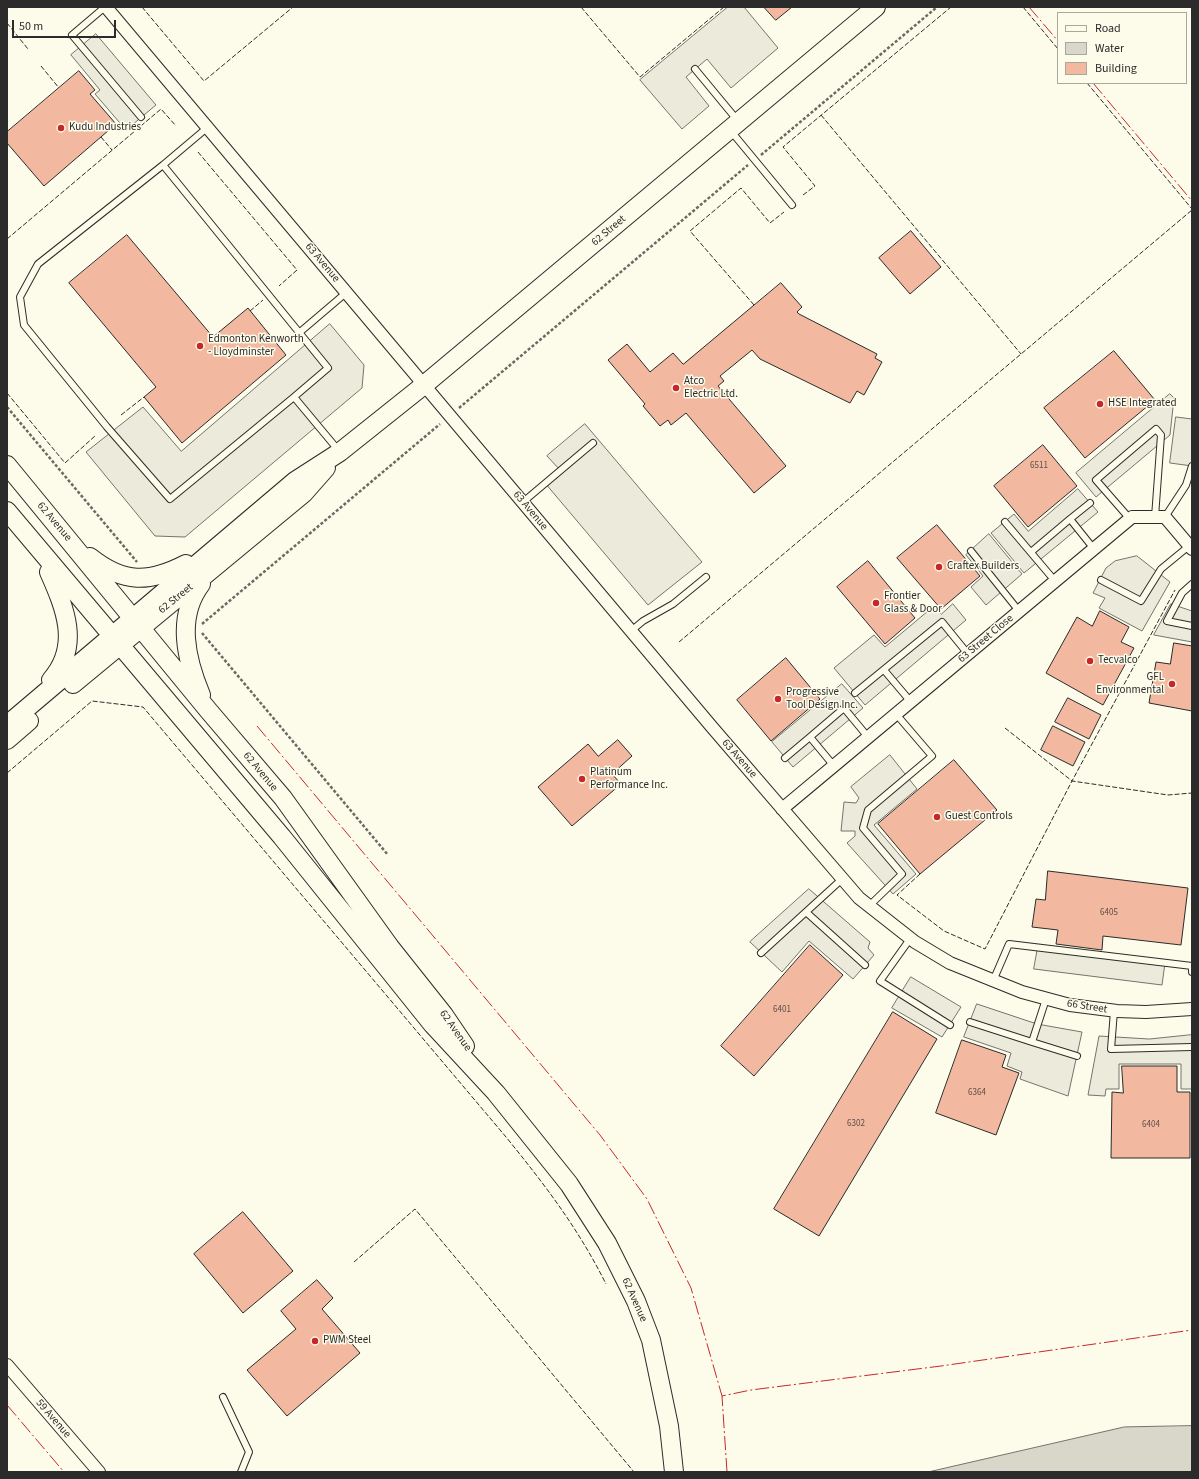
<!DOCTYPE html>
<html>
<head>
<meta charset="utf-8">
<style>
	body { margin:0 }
	#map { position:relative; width:1199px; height:1479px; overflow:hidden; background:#fdfbea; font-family:"Source Sans 3",sans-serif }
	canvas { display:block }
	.frame { position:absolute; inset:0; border:8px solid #2b2b2b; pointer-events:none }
	.legend { position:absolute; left:1057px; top:12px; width:130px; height:72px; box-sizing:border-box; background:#fdfbea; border:1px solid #a9a89e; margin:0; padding:5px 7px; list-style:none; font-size:12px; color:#2b2b2b }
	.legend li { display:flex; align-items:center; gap:8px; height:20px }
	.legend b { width:20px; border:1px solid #a9a89e }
	.scale { position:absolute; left:12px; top:20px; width:104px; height:18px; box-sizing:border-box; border:2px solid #2b2b2b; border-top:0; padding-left:5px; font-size:12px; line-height:14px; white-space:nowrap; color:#2b2b2b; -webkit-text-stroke:3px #fdfbea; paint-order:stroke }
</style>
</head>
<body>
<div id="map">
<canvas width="1199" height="1479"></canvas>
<div class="frame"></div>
<ul class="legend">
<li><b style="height:5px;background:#fdfbea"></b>Road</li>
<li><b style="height:11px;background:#d8d7c9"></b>Water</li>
<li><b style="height:11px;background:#f2b8a0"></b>Building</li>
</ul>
<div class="scale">50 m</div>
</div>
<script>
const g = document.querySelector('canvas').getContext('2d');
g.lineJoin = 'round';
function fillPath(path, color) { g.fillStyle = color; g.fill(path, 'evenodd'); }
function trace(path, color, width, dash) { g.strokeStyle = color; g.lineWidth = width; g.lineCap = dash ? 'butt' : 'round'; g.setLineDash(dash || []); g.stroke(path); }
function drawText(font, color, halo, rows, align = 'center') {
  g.font = font + ' "Source Sans 3",sans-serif'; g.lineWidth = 3; g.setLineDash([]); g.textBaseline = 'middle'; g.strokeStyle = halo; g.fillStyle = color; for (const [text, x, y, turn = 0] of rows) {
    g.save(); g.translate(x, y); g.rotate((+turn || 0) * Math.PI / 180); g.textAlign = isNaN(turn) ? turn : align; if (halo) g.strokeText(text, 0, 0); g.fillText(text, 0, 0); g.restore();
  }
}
const parking = new Path2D(`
	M728 7H744L778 48 731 88 707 59 686 77 709 106 682 129 640 80Z
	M96 34 156 105 126 130 95 94 100 90 71 55Z
	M330 324 364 365 362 388 185 537 155 536 86 452 143 407 181 451Z
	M1170 394 1174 398 1170 435 1096 497 1076 473Z
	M1176 417 1192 419V466L1170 463Z
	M585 424 702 562 648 605 545 483 560 470 547 456Z
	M1078 489 1098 512 1024 573 991 533 1014 514 1028 531Z
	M989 534 1022 574 986 605 971 587 983 576 966 555Z
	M1137 556 1170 582 1142 631 1099 608 1105 598 1093 593 1106 568 1115 561Z
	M953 604 966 620 865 705 834 668 874 635 885 647 934 606 941 614Z
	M1171 604 1192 611V642L1154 635Z
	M842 684 863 708 793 767 772 742Z
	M890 755 917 789 874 825 916 874 893 894 847 843 855 836V831H841L844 802 856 803 859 798 851 787Z
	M809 889 870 942 868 948 874 955 853 979 809 941 782 972 750 942Z
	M1038 947 1165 963 1162 985 1034 969Z
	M911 977 961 1007 942 1037 892 1008Z
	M977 1004 1037 1024 1082 1032 1068 1096 1020 1079 1022 1072 1007 1066 1011 1053 964 1037Z
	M1192 1035V1089H1181V1064H1119V1089H1106L1105 1096 1088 1095 1099 1036 1149 1039Z`);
fillPath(parking, '#eceadb');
trace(parking, '#74746e', 1);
const water = new Path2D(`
	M1192 1426V1472H928L1124 1427Z`);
fillPath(water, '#d8d7c9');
trace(water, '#74746e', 1);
const building = new Path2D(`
	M764 7H792L776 20Z
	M79 71 95 90 90 94 116 124 44 186 7 143V132Z
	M911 231 941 267 910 294 879 258Z
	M127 235 213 337 248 308 286 355 182 443 144 397 156 387 69 283Z
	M781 283 802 307 797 312 799 314 877 354 875 358 882 362 864 395 857 391 850 403 760 359 752 350 720 376 724 381 718 386 786 466 754 493 686 413 671 425 668 420 660 426 643 406 645 404 608 360 627 344 650 372 673 353 683 364Z
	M1114 351 1155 400 1085 458 1044 408Z
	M1043 445 1077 486 1028 527 994 486Z
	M937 525 980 576 941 609 897 558Z
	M868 561 915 618 885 644 837 587Z
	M1100 611 1129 627 1121 642 1134 648 1103 705 1046 673 1077 617 1092 626Z
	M1174 643 1192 646V711L1149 703 1156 662 1170 664Z
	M786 658 820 699 771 741 737 700Z
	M1068 698 1101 715 1089 739 1055 722Z
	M1053 726 1085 742 1073 766 1041 750Z
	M618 740 632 756 612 774 621 784 572 826 538 787 588 744 598 756Z
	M954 760 997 810 920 874 878 824Z
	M1048 871 1188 888 1181 945 1103 936 1102 950 1056 944 1058 930 1032 927 1036 899 1045 900Z
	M810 945 843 975 754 1076 721 1046Z
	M893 1012 937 1039 819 1236 774 1209Z
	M962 1040 1006 1055 1002 1067 1019 1073 996 1135 936 1113Z
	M1122 1066H1177V1092H1190V1158H1111L1112 1092 1123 1093Z
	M243 1212 293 1271 243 1313 194 1254Z
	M317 1280 333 1298 322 1309 360 1353 287 1416 247 1370 296 1329 281 1311Z`);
fillPath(building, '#f2b8a0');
trace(building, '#2b2b2b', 1);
const lane = new Path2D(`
	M105 7 72 35 141 117
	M695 69 738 121
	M208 127 163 165 328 368 294 397 339 451
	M730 130 792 205
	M163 165 38 264 20 297 24 325 107 427 170 499 294 397
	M300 332 347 292
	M523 502 593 443
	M1165 517 1186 485 1192 466
	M1070 519 1090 503
	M1130 519 1096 480 1156 429 1161 435 1155 517
	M1005 522 1055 581
	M971 551 1019 611
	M1031 552 1070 519 1094 549
	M1101 580 1141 601 1161 569 1189 546
	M1192 584 1182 593 1167 621 1192 626
	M631 631 643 621 673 604 706 577
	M884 670 911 702
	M855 693 942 622 968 654
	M785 758 810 737
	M834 766 810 737 844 708 868 737
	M868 907 902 874 863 828 868 810 932 756 896 714
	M806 912 865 965
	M910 939 880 981 950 1025
	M761 953 841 880
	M993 981 1009 944 1192 966V972
	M1114 1011 1111 1049 1192 1047
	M970 1022 1032 1042 1046 999
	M1032 1042 1077 1056
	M223 1397 249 1452 241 1472`);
const street = new Path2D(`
	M106 7 711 726 859 898 915 942 950 963 1022 992 1070 1005 1117 1011 1146 1012 1192 1009
	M782 809 1132 517H1165L1192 549
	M7 1365 99 1472`);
const secondary = new Path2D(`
	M7 465 208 710 283 798 390 947 444 1015 465 1046
	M7 511 282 837 433 1025 496 1093 569 1184 607 1243 636 1301 651 1340 669 1426 674 1472
	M90 557C124 584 149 583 186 564
	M49 572C65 608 81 646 51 680
	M201 584C176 617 186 659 201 695
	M73 684 304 493 326 468
	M7 725 295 481 340 452 424 385 876 7
	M7 740 29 721`);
trace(lane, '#2b2b2b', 8);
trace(street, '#2b2b2b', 14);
trace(secondary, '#2b2b2b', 20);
trace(new Path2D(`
	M761 155 937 7
	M7 407 137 562
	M459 408 748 165
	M202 624 440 424
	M202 633 388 855`), '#6a6964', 2.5, [3, 2]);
trace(lane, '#fdfbea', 6);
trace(street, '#fdfbea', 12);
trace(secondary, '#fdfbea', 18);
trace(new Path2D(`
	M142 7 204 81 293 7
	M581 7 640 77 724 7
	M1023 7 1058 49
	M7 23 28 49
	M41 66 59 88
	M1087 83 1192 209
	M821 115 1021 354
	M101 137 112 150
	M198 152 297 270 279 286
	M803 195 815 186 783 147 951 7
	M7 239 161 109 176 126
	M754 305 690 231 741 188 770 223 784 212
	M250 311 263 300
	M7 393 65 463 95 436
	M121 415 144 397
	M679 642 1192 210
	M1005 728 1072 781 1168 795 1192 793
	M7 773 92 701 143 707 506 1137C545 1185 578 1228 606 1284
	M920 874 897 895 944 931 985 949 1072 781 1175 590
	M354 1262 415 1209 634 1472`), '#2b2b2b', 1, [5, 2]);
trace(new Path2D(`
	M1029 7 1058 41
	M1093 83 1192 201
	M257 726 600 1135 647 1199 691 1288 722 1396
	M7 1405 64 1472
	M727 1472 722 1396 751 1390 941 1366 1192 1330`), '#c62828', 1, [14, 3, 2, 3]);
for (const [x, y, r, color] of [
	[61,128,4,"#c62828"],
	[200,346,4,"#c62828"],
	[676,388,4,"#c62828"],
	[1100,404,4,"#c62828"],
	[939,567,4,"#c62828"],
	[876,603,4,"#c62828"],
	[1090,661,4,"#c62828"],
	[1172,684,4,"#c62828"],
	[778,699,4,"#c62828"],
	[582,779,4,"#c62828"],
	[937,817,4,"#c62828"],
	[315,1341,4,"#c62828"]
]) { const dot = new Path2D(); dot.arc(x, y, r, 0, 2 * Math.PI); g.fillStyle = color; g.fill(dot); trace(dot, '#fdfbea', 1.5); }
drawText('9px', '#5d4e48', null, [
	["6511",1039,466],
	["6405",1109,913],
	["6401",782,1010],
	["6364",977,1093],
	["6302",856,1124],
	["6404",1151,1125]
]);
drawText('11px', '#2b2b2b', '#fdfbea', [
	["Kudu Industries",69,128],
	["Edmonton Kenworth",208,340],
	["- Lloydminster",208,353],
	["Atco",684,382],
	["Electric Ltd.",684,395],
	["HSE Integrated",1108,404],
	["Craftex Builders",947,567],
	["Frontier",884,597],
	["Glass & Door",884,610],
	["Tecvalco",1098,661],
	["GFL",1164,678,"right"],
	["Environmental",1164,691,"right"],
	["Progressive",786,693],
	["Tool Design Inc.",786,706],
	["Platinum",590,773],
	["Performance Inc.",590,786],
	["Guest Controls",945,817],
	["PWM Steel",323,1341]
], 'left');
drawText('11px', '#2b2b2b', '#fdfbea', [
	["62 Street",609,231,-40],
	["63 Avenue",322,263,50],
	["63 Avenue",530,511,50],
	["62 Avenue",54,522,50],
	["62 Street",176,599,-39],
	["63 Street Close",986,639,-40],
	["63 Avenue",739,759,49],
	["62 Avenue",260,772,50],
	["66 Street",1087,1007,9],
	["62 Avenue",455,1031,55],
	["62 Avenue",634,1300,66],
	["59 Avenue",53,1419,49]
]);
</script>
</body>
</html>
